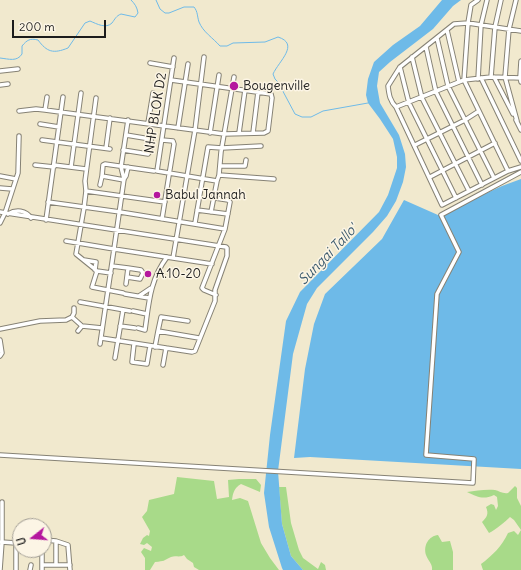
<!DOCTYPE html>
<html>
<head>
<meta charset="utf-8">
<style>
	body { margin:0 }
	#map { position:relative; width:521px; height:570px; overflow:hidden; background:#f1e9ce; font-family:Delius,sans-serif }
	canvas { display:block }
	.north { position:absolute; left:12px; top:518px; width:40px; height:40px; box-sizing:border-box; background:#fcf5e5; border:1px solid #a29e95; border-radius:50%; rotate:253deg; font-size:11px; font-weight:700; line-height:16px; text-align:center; color:#1c1c1c }
	.north::after { content:''; display:block; margin:auto; width:14px; height:18px; background:#b5179e; clip-path:polygon(50% 0,100% 100%,50% 72%,0 100%) }
	.scale { position:absolute; left:12px; top:20px; width:94px; height:18px; box-sizing:border-box; border:2px solid #1c1c1c; border-top:0; padding-left:5px; font-size:12px; line-height:14px; white-space:nowrap; color:#1c1c1c; -webkit-text-stroke:3px #fcf5e5; paint-order:stroke }
</style>
</head>
<body>
<div id="map">
<canvas width="521" height="570"></canvas>
<div class="north">U</div>
<div class="scale">200 m</div>
</div>
<script>
const g = document.querySelector('canvas').getContext('2d');
g.lineJoin = 'round';
function fillPath(path, color) { g.fillStyle = color; g.fill(path, 'evenodd'); }
function trace(path, color, width, dash) { g.strokeStyle = color; g.lineWidth = width; g.lineCap = dash ? 'butt' : 'round'; g.setLineDash(dash || []); g.stroke(path); }
function drawText(font, color, halo, rows, align = 'center') {
  g.font = font + ' Delius,sans-serif'; g.lineWidth = 3; g.setLineDash([]); g.textBaseline = 'middle'; g.strokeStyle = halo; g.fillStyle = color; for (const [text, x, y, turn = 0] of rows) {
    g.save(); g.translate(x, y); g.rotate((+turn || 0) * Math.PI / 180); g.textAlign = isNaN(turn) ? turn : align; if (halo) g.strokeText(text, 0, 0); g.fillText(text, 0, 0); g.restore();
  }
}
fillPath(new Path2D(`
	M177 477 214 481 217 499 229 497 228 480 239 479H256L261 485 260 492 241 484C234 488 233 493 232 500L240 498 248 501 261 543 270 558 279 570H199L194 567 193 563 187 559 184 555C179 558 176 555 171 557 163 561 165 561 155 562L150 570H145V558L141 552 144 548 151 551 152 547 147 543 144 545 140 544 143 538 147 535 149 536 150 531 142 517 147 511 149 500 174 494Z
	M515 486 517 488V498L521 506V570H483L481 564C492 556 502 546 508 533L514 531 518 535 521 530 514 520 510 517C505 522 495 530 489 533L482 522C487 517 489 514 486 507L491 504 494 505 496 510 498 506 497 497 494 495C483 500 478 497 467 492 476 491 485 489 495 490 499 491 503 494 508 493Z
	M279 487H286L291 523 299 550 303 558 318 569 321 562 325 565 326 570H303L291 556 282 524Z
	M438 535 442 542 450 541 453 552V570H432C433 564 428 561 426 555 423 545 429 536 438 535Z`), '#a8da89');
fillPath(new Path2D(`
	M442 0H461L453 6 433 29 390 62 379 72 377 86 380 103 399 135 405 154 406 167 403 182 396 201 387 216 373 232 317 288 307 304 293 354 278 471 282 524 291 556 303 570H283L282 568 269 527 264 493 270 435 286 321 300 292 379 212 388 195 397 168V157L393 139 380 119 368 103 366 95 368 79 374 62 393 45 420 26Z
	M521 179V469L310 457 294 458 305 369 314 324 325 294 382 239 404 200 438 215 502 186Z`), '#6ebae8');
trace(new Path2D(`
	M156 0 160 9 165 13H169L184 7H194C198 12 197 16 199 22 203 32 213 38 220 46H227L233 43 265 42 278 37C300 44 279 61 273 74L275 79 278 82 295 114 302 117H311L323 111 368 103
	M0 58C9 59 17 62 22 54V46C27 40 30 38 38 40 47 52 53 54 68 48L85 23 90 21C97 24 106 29 112 23 115 19 116 16 121 14L135 17 138 13C137 7 135 4 131 0`), '#6ebae8', 1);
const street = new Path2D(`
	M478 0 471 5 468 23 464 80 508 171
	M516 0 509 29 505 77 517 121
	M447 30 459 82
	M521 31 468 23 454 24 400 67 388 86C389 95 390 101 396 107L442 205 508 171 521 167
	M437 38 448 86 494 178
	M426 47 436 92 482 185
	M204 57 195 130 173 258 212 264
	M412 57 422 98 469 191
	M174 58 157 171 217 181 211 212
	M521 61 520 77 521 82
	M150 63 173 67
	M400 67 409 103 456 198
	M0 71 18 69
	M491 77 495 27 501 0
	M494 77 513 114
	M481 78 521 161
	M478 79 481 25 487 0
	M0 85 8 84
	M96 98 85 181 86 191 165 202
	M396 107 464 80 491 77 521 78
	M45 110 47 97
	M19 111 36 109 45 110 224 134 264 133 268 131 272 98 271 94 171 80
	M516 120 521 130
	M148 123 153 93
	M40 124 59 127
	M178 128 188 64
	M210 133 219 75
	M239 133 245 90
	M253 133 258 92
	M42 140 110 149
	M162 140 173 141 174 144 162 219
	M415 145 465 120 479 111
	M106 148 110 118
	M123 150 148 154C151 151 151 144 151 140L150 139 126 135
	M35 165 54 167
	M54 165 86 169
	M220 166H245L246 160
	M71 167 81 93
	M128 167 126 176 124 179 114 249 173 258
	M219 175 274 179
	M0 176 16 179
	M430 177 495 143
	M124 179 121 167 128 120
	M124 180 102 176 103 165 105 164 154 171
	M217 181 219 175 221 152 234 77
	M100 185 102 176
	M0 188 12 189
	M86 191 84 208 76 254 97 271 92 287 123 293
	M215 198 228 200 230 202 225 229 202 288 204 290 216 295
	M48 202 120 212 225 229
	M197 210 228 214
	M0 212 226 247 227 248V256L215 290V301L195 351 192 352 101 338
	M8 214C16 209 26 210 31 218
	M46 220 63 97
	M0 223 5 213 18 173 19 136
	M195 223 208 147 222 148 261 146
	M66 241 114 249 100 344
	M84 260 96 262 95 270
	M112 266 128 268 126 284
	M97 271 111 273
	M127 277 140 279 143 273 141 270 128 268
	M125 294 149 298
	M139 296 151 288
	M80 302 130 311
	M133 311 147 314
	M72 317 82 326
	M120 326 135 328
	M138 328 145 330C149 302 150 280 167 257
	M0 329 40 321 66 320 72 317 74 313V308
	M78 331 82 326 102 328
	M158 331 161 317 188 321
	M0 340 2 353 0 356
	M134 344 132 362 147 364 150 346
	M155 347 158 331 199 338
	M115 358 123 310
	M163 365 166 348
	M0 455 473 483 474 459 426 455 437 294 459 252 441 215 521 172
	M44 540 56 541
	M1 542 16 543V570
	M56 564V541L68 545 70 570
	M42 565V550
	M0 570 2 542V502
	M30 570 31 565
	M42 570V565H70`);
trace(street, '#868275', 5.5);
trace(street, '#fff', 3.5);
for (const [x, y, r, color] of [
	[234,86,5,"#b5179e"],
	[157,195,4,"#b5179e"],
	[148,274,4,"#b5179e"]
]) { const dot = new Path2D(); dot.arc(x, y, r, 0, 2 * Math.PI); g.fillStyle = color; g.fill(dot); trace(dot, '#fcf5e5', 1.5); }
drawText('13px', '#1c1c1c', '#fcf5e5', [
	["Bougenville",243,86],
	["Babul Jannah",165,195],
	["A.10-20",156,274]
], 'left');
drawText('13px', '#1c1c1c', '#fcf5e5', [
	["NHP BLOK D2",156,113,-81]
]);
drawText('italic 14px', '#3d5b6e', '#fcf5e5', [
	["Sungai Tallo'",328,255,-46]
]);
</script>
</body>
</html>
